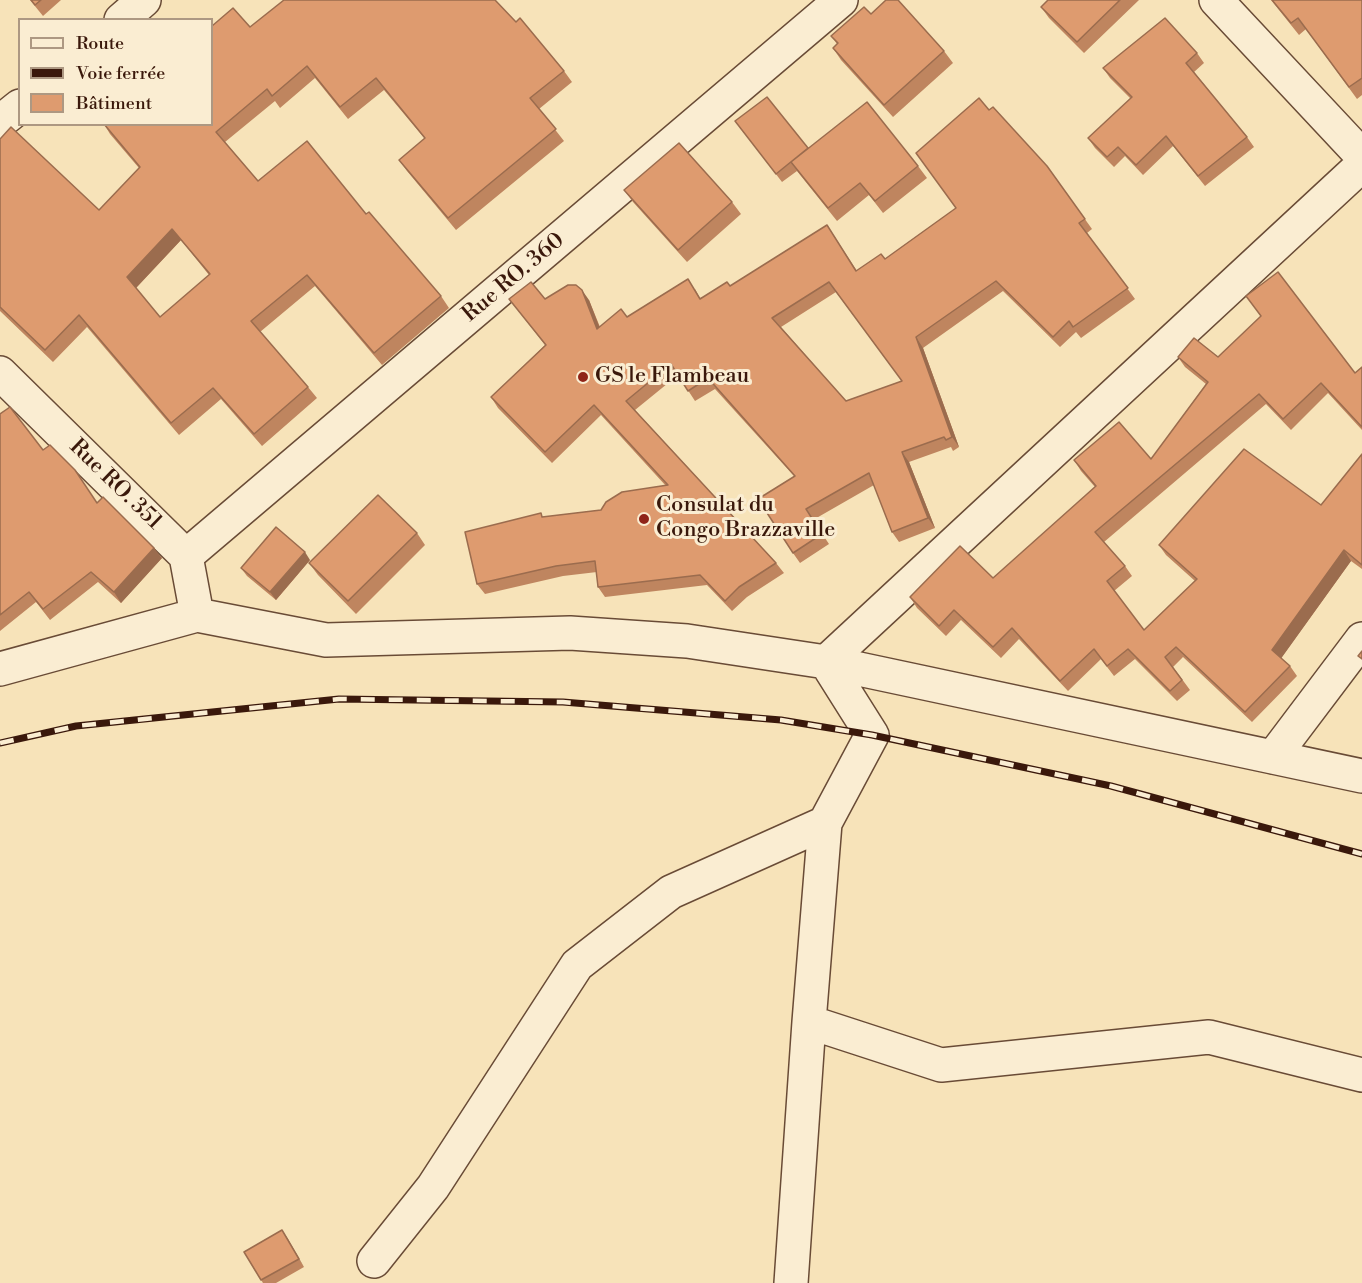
<!DOCTYPE html>
<html>
<head>
<meta charset="utf-8">
<style>
	body { margin:0 }
	#map { position:relative; width:1362px; height:1283px; overflow:hidden; background:#f7e3b9; font-family:"Libre Bodoni",serif }
	canvas { display:block }
	.legend { position:absolute; left:18px; top:18px; width:195px; height:108px; box-sizing:border-box; background:#faedd2; border:2px solid #ad9882; margin:0; padding:8px 10px; list-style:none; font-size:18px; color:#3a180b }
	.legend li { display:flex; align-items:center; gap:12px; height:30px }
	.legend b { width:30px; border:2px solid #ad9882 }
</style>
</head>
<body>
<div id="map">
<canvas width="1362" height="1283"></canvas>
<ul class="legend">
<li><b style="height:8px;background:#faedd2"></b>Route</li>
<li><b style="height:8px;background:#3a180b"></b>Voie ferrée</li>
<li><b style="height:16px;background:#de9b6f"></b>Bâtiment</li>
</ul>
</div>
<script>
const g = document.querySelector('canvas').getContext('2d');
g.lineJoin = 'round';
function trace(path, color, width, dash) { g.strokeStyle = color; g.lineWidth = width; g.lineCap = dash ? 'butt' : 'round'; g.setLineDash(dash || []); g.stroke(path); }
function fillPath(path, color) { g.fillStyle = color; g.fill(path, 'evenodd'); }
function drawText(font, color, halo, rows, align = 'center') {
  g.font = font + ' "Libre Bodoni",serif'; g.lineWidth = 6; g.setLineDash([]); g.textBaseline = 'middle'; g.strokeStyle = halo; g.fillStyle = color; for (const [text, x, y, turn = 0] of rows) {
    g.save(); g.translate(x, y); g.rotate((+turn || 0) * Math.PI / 180); g.textAlign = isNaN(turn) ? turn : align; if (halo) g.strokeText(text, 0, 0); g.fillText(text, 0, 0); g.restore();
  }
}
const minor = new Path2D(`
	M1216 0 1362 156
	M121 20 144 0
	M0 122 20 106
	M1362 165 826 662 872 735 825 823 809 1022 941 1065 1209 1037 1362 1075
	M0 373 186 556 197 615
	M186 556 841 0
	M0 669 197 615 326 640 570 633 687 641 826 662 1362 776
	M1273 757 1362 639
	M374 1261 433 1187 577 965 671 892 825 823
	M791 1283 809 1022`);
trace(minor, '#694b36', 36);
trace(minor, '#faedd2', 33);
const rail = new Path2D(`
	M0 743 76 726 339 699 563 702 781 720 872 735 1111 786 1362 854`);
trace(rail, '#3a180b', 7);
trace(rail, '#faedd2', 4.5, [14]);
fillPath(new Path2D(`
	M30 0H61L43 16Z
	M1048 0H1139L1084 53 1049 18 1041 7Z
	M1271 0H1362V95L1357 99 1306 29 1299 35Z
	M871 14 944 51 953 63 893 117 841 60 833 48 837 44 831 36Z
	M250 27 564 71 572 82 539 109 564 141 456 230 407 171 399 160 425 139 384 90 348 119 315 78 280 108 275 101 225 142 258 181 366 214 441 296 449 308 382 365 315 286 260 332 308 387 317 398 262 446 221 399 179 435 87 327 53 362 0 311V139L99 210 139 168 110 134 104 124ZM181 240 209 275 160 317 136 288Z
	M1197 53 1204 63 1194 72 1247 137 1254 147 1205 186 1173 146 1143 175 1125 156 1114 167 1095 148 1088 138 1131 99 1110 78 1103 68Z
	M989 110 1047 166 1092 229 1087 233 1135 299 1081 338 1076 332 1060 347 1003 291 923 348 959 447 953 451 951 447 909 462 935 528 899 542 892 532 874 485 813 520 829 544 800 563 793 553 794 476 715 389 695 401 678 375 635 410 776 563 784 573 747 597 732 611 707 585 605 597 598 587 597 572 563 576 485 594 477 584 544 517 601 510 666 486 601 415 552 463 498 408 491 397 545 345 509 299H545L589 300 600 327 627 317 695 289 700 298 730 286 827 225 857 271 885 259 956 208ZM836 292 902 381 846 401 781 327Z
	M735 121 808 148 918 166 927 178 883 213 869 195 837 221 797 171 782 182Z
	M624 190 732 202 741 214 687 262 633 202Z
	M1178 357H1218L1355 373 1362 367V430L1328 393 1291 430 1266 404 1104 542 1125 566 1132 576 1114 591 1144 630 1195 581 1166 555 1159 545 1321 505 1362 454V569L1351 561 1281 658 1290 666 1297 676 1252 722 1183 657 1173 667 1190 690 1177 701 1135 659 1114 676 1101 659 1068 691 1019 639 1001 658 961 620 946 636 917 608 910 597 993 578 1095 487 1081 471 1074 460 1151 459 1206 384 1185 367Z
	M0 414 43 450 97 503 162 558 121 603 98 582 50 620 36 602 0 631Z
	M417 533 425 545 356 614 318 575 309 563Z
	M310 560 276 600 247 576 241 568Z
	M282 1230 304 1267 276 1283H263L244 1252Z`), '#bf855f');
fillPath(new Path2D(`
	M172 229 181 240 135 289 127 277Z
	M582 290 589 300 604 339 597 329Z
	M916 337 923 348 959 447 952 437Z
	M902 452 909 462 935 528 928 518Z
	M154 548 162 558 121 603 114 592Z
	M1344 550 1351 561 1280 660 1272 650Z
	M305 552 310 560 276 600 270 592Z
	M282 1230 288 1239 304 1267 299 1259Z`), '#9b6c4e');
const building = new Path2D(`
	M31 0H41L35 5Z
	M284 0H495L516 22 520 18 564 71 530 98 556 129 448 218 399 160 425 138 376 78 340 107 307 66 272 96 267 89 216 132 258 181 307 141 366 214 369 212 441 296 374 353 307 275 251 321 308 387 254 434 213 388 171 423 79 315 45 350 0 307V139L11 127 99 210 140 167 104 124H212V26L233 8 250 27ZM172 229 210 274 160 317 127 277Z
	M886 0H898L944 51 884 105 833 48 838 43 831 36 864 7 871 14Z
	M1048 0H1120L1077 42 1041 7Z
	M1272 0H1362V78L1349 87 1298 18 1291 23Z
	M1165 18 1197 53 1186 63 1247 137 1198 176 1166 136 1136 165 1118 147 1107 157 1088 138 1132 97 1103 68Z
	M767 97 808 148 776 174 735 121Z
	M979 98 989 110 993 107 1047 166 1085 219 1079 223 1128 288 1073 327 1069 321 1053 337 996 281 916 337 952 437 946 440 944 437 902 452 928 518 892 532 869 473 806 509 822 534 793 553 758 499 795 476 708 378 688 391 671 364 626 401 776 563 739 587 725 601 700 575 598 587 595 561 556 566 477 584 465 532 541 513 542 517 601 510 606 502 622 492 668 485 594 405 545 452 491 397 546 345 509 299 531 282 545 299 568 285H576L582 290 597 329 621 309 627 317 688 279 700 299 727 282 730 286 827 225 856 271 881 254 885 259 956 208 916 153ZM829 282 902 381 846 401 772 318Z
	M867 102 918 166 875 201 860 183 828 208 791 162Z
	M679 143 732 202 678 250 624 190Z
	M1278 272 1355 373 1362 367V427L1321 383 1283 419 1259 394 1095 532 1125 566 1107 581 1144 630 1197 579 1159 545 1244 449 1321 505 1362 454V565L1344 550 1272 650 1290 666 1245 712 1176 647 1165 657 1182 680 1170 691 1128 649 1107 666 1094 649 1060 681 1012 628 993 647 954 610 939 626 910 597 960 546 993 578 1096 486 1074 460 1119 422 1151 459 1208 382 1178 357 1194 338 1218 357 1261 316 1246 296Z
	M10 407 43 450 50 445 75 470 97 503 103 497 154 548 114 592 91 572 43 609 29 592 0 615V414Z
	M378 495 417 533 348 601 309 563Z
	M276 527 305 552 270 592 241 568Z
	M1362 651V659L1358 656Z
	M282 1230 299 1259 261 1280 244 1252Z`);
fillPath(building, '#de9b6f');
trace(building, '#9b6c4e', 1.5);
for (const [x, y, r, color] of [
	[583,377,6,"#8f2418"],
	[644,519,6,"#8f2418"]
]) { const dot = new Path2D(); dot.arc(x, y, r, 0, 2 * Math.PI); g.fillStyle = color; g.fill(dot); trace(dot, '#faedd2', 2); }
drawText('22px', '#3a180b', '#faedd2', [
	["Rue RO. 360",514,278,-40],
	["Rue RO. 351",115,485,44]
]);
drawText('22px', '#3a180b', '#faedd2', [
	["GS le Flambeau",595,377],
	["Consulat du",656,506],
	["Congo Brazzaville",656,531]
], 'left');
</script>
</body>
</html>
